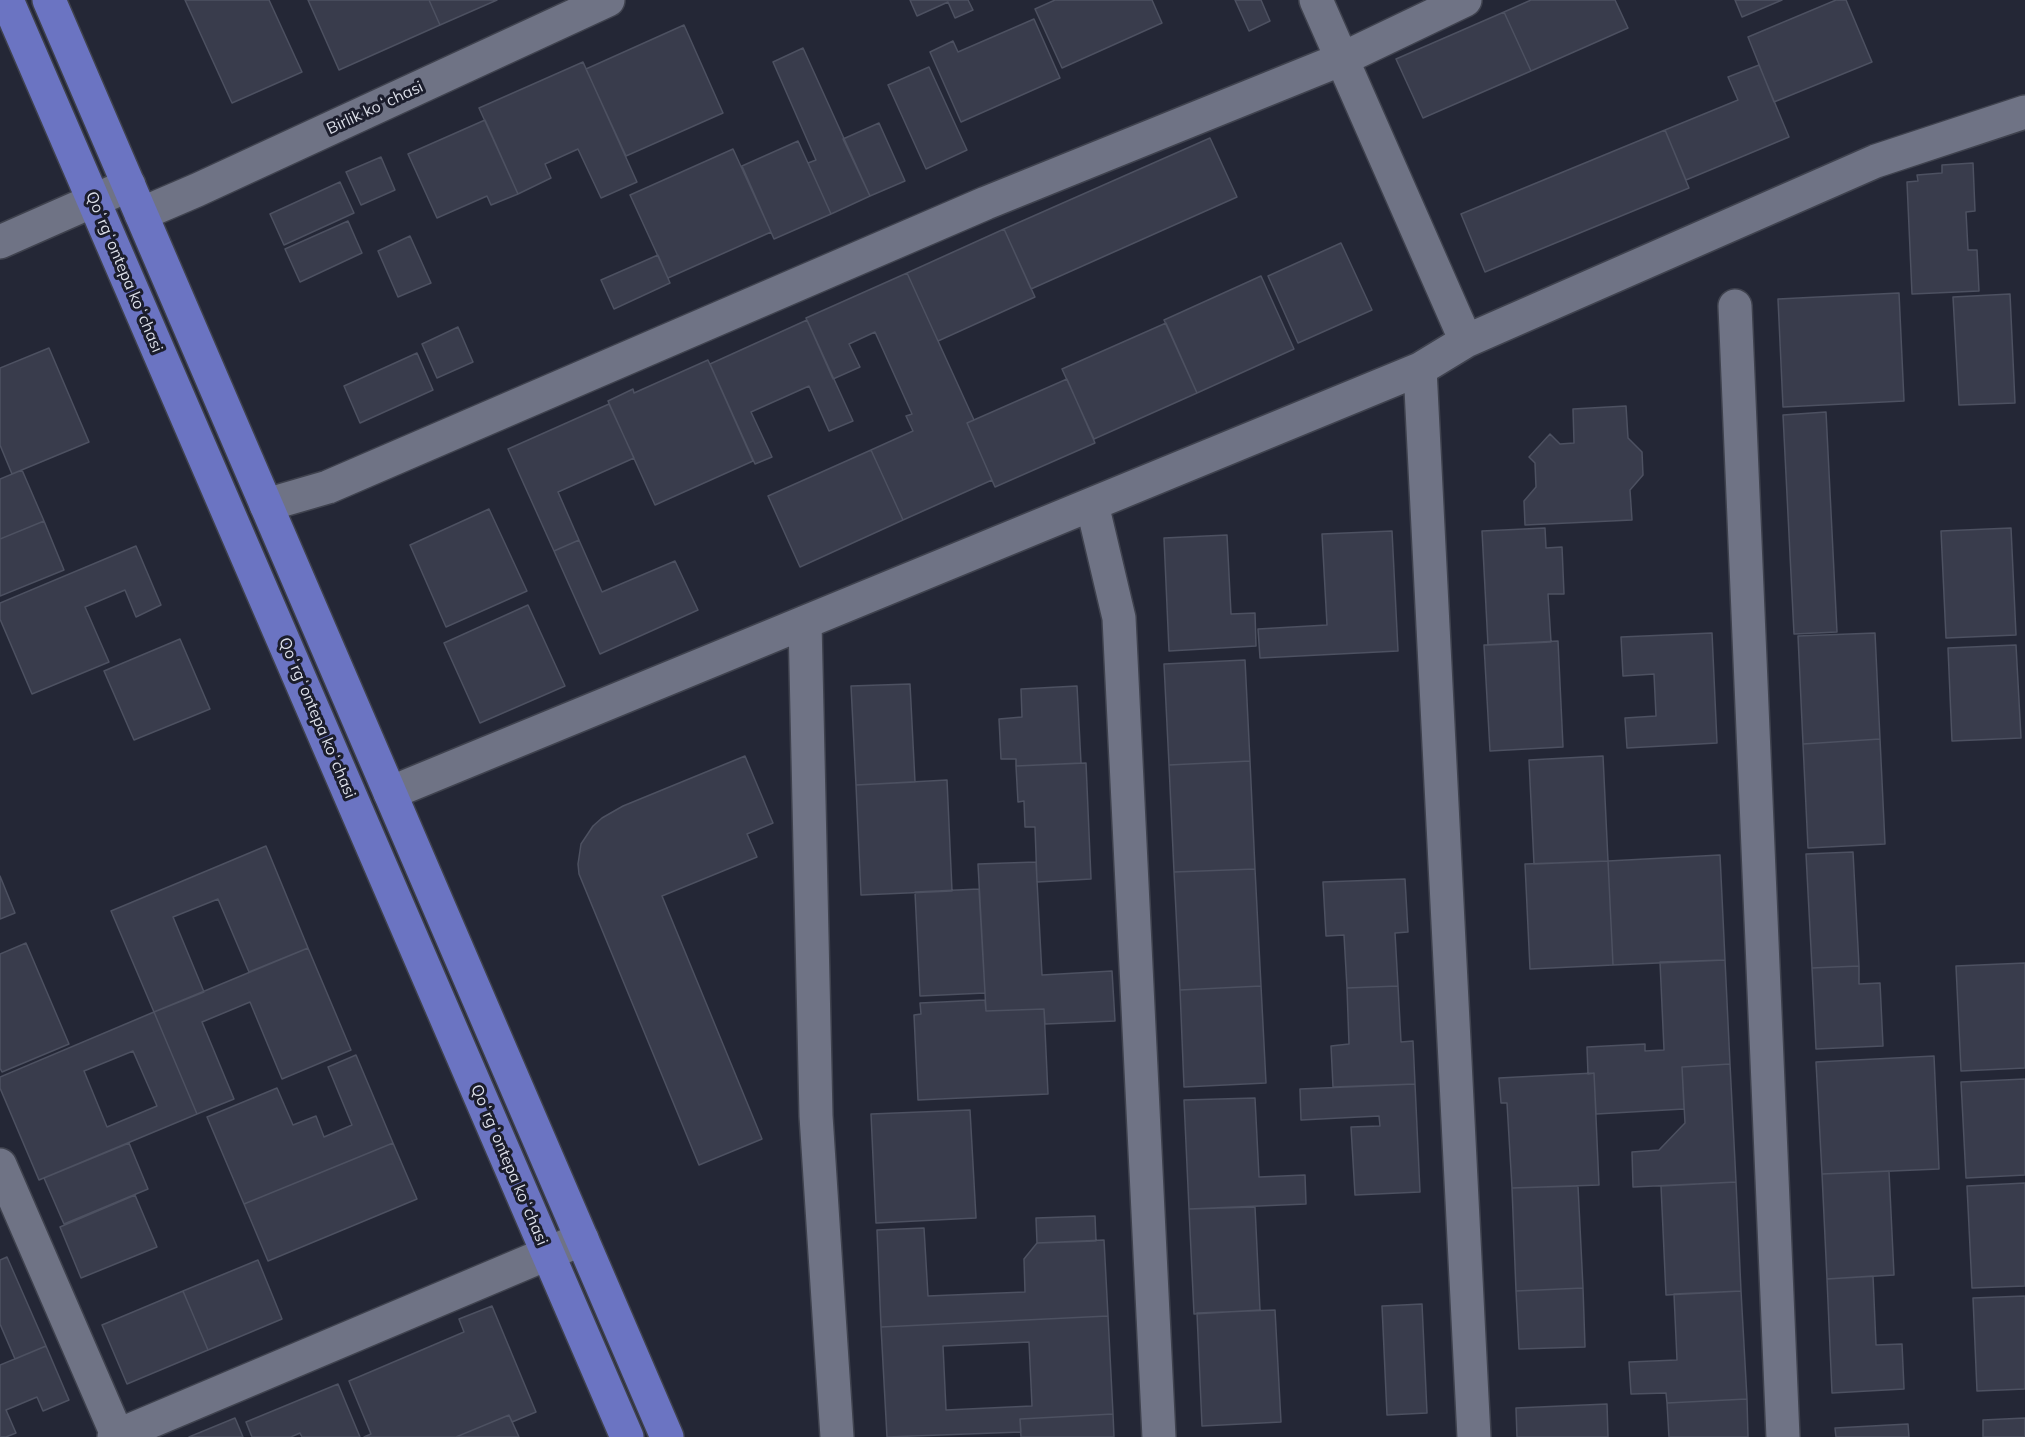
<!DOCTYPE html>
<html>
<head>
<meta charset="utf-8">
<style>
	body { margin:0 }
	canvas { display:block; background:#242736 }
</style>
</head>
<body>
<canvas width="2025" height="1437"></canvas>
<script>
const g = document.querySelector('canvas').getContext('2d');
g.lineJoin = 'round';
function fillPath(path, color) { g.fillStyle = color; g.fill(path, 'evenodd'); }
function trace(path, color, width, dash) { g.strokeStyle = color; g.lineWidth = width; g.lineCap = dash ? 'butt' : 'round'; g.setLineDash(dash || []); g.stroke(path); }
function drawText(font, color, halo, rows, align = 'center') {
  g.font = font + ' Mulish,sans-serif'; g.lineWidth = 6; g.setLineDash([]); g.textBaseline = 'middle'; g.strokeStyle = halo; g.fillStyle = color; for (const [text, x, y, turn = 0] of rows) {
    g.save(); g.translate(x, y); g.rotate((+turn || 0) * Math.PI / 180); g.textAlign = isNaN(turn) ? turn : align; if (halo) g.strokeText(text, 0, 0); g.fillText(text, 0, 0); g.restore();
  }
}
const building = new Path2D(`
	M185 0H269L302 72 232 103Z
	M308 0H429L440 25 339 70Z
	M429 0H497L440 25Z
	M910 0H968L973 10 955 18 948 2 917 16Z
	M1055 0H1152L1162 23 1062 68 1035 9Z
	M1235 0H1261L1270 21 1249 31Z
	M1531 0H1615L1628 28 1531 71 1504 12Z
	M1735 0H1782L1742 17Z
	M1836 0H1846L1872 62 1774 102 1748 37Z
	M1504 12 1531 71 1423 118 1396 59Z
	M1034 19 1060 78 961 122 930 52 953 41 958 52Z
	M684 25 723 113 626 156 586 69Z
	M803 48 870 196 831 214 808 163 816 160 773 62Z
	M583 62 637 182 601 198 578 149 545 164 551 178 518 194 479 108Z
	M1759 65 1789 137 1686 180 1665 130 1738 100 1728 77Z
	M929 67 967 150 926 169 888 85Z
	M485 120 518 194 491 205 487 196 437 218 408 154Z
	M879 123 905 181 870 196 843 139Z
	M1665 130 1689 188 1485 272 1461 214Z
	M1210 138 1237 197 1031 289 1004 229Z
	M798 141 831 214 774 239 742 166Z
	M733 149 771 232 668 278 630 195Z
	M381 157 395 190 361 205 346 172Z
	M1973 163 1975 211 1966 212 1968 250H1977L1979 291 1912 294 1907 182 1918 181 1917 175 1942 173V165Z
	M340 182 354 213 284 245 270 214Z
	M348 221 362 253 300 282 285 249Z
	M1004 229 1035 297 938 341 907 273Z
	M410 236 431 283 398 297 378 251Z
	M1341 243 1372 310 1298 343 1268 276Z
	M658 255 670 283 614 309 601 280Z
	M907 273 974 420 967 423 992 480 903 520 871 450 913 431 906 416 912 414 875 332 849 344 860 367 833 379 806 318Z
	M1261 276 1294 349 1197 393 1164 320Z
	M1899 293 1904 401 1783 407 1778 299Z
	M2010 294 2015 403 1959 405 1953 297Z
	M807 320 853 421 829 431 809 386 751 412 772 457 755 464 710 364Z
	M1166 323 1197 393 1094 439 1062 369Z
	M458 327 473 362 437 378 422 344Z
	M49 348 89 442 12 474 0 445V368Z
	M417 353 433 390 360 423 344 386Z
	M708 360 753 461 655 505 608 401 633 389 634 393Z
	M1067 379 1095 443 995 487 967 423Z
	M609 404 634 458 558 492 579 540 554 551 508 449Z
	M1626 406 1628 438 1642 452 1643 475 1630 490 1632 520 1525 525 1524 501 1536 487 1535 463 1529 457 1550 434 1560 444 1574 443 1573 409Z
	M1826 412 1837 632 1794 634 1783 415Z
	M871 450 903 520 800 567 768 496Z
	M22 470 44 521 0 539V479Z
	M489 509 527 591 446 627 410 545Z
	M44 521 64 570 0 596V539Z
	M1545 528 1546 548 1562 547 1564 594H1548L1551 642 1488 645 1482 531Z
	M2011 528 2016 635 1946 638 1941 531Z
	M1392 531 1398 651 1260 658 1258 629 1327 625 1322 534Z
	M1227 535 1231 614 1255 613 1256 646 1169 651 1164 538Z
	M579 540 602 592 675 561 698 610 600 654 554 551Z
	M136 546 161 605 136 617 125 590 85 607 109 662 32 694 0 619V603Z
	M528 605 565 686 480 723 444 643Z
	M1712 633 1717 743 1627 748 1625 718 1656 716 1654 674 1623 676 1621 637Z
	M1875 633 1880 739 1803 744 1798 636Z
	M180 639 210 709 134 740 104 671Z
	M1558 641 1563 747 1490 751 1484 645Z
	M2016 645 2021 738 1952 741 1948 648Z
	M1245 660 1250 761 1169 765 1164 664Z
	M910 684 915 782 856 785 851 686Z
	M1077 686 1081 763 1016 766V759H1001L999 719 1022 717 1021 689Z
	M1880 739 1885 844 1808 848 1803 744Z
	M745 756 773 823 747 834 757 857 662 896 762 1139 699 1165 579 874 578 864 581 844 593 826 602 818 623 806Z
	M1603 756 1608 861 1534 864 1529 760Z
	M1250 761 1255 869 1174 872 1169 765Z
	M1086 763 1091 879 1037 882 1035 827H1025L1024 801 1018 802 1016 766Z
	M947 780 952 891 861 895 856 785Z
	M266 846 308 948 249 972 218 899 173 917 204 992 154 1012 111 911Z
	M1853 852 1859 966 1812 968 1806 854Z
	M1720 855 1725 960 1613 965 1608 861Z
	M1608 861 1613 965 1530 969 1525 864Z
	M1036 862 1042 975 1112 971 1115 1021 1045 1024 1044 1009 986 1011 978 864Z
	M1255 869 1261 986 1180 990 1174 872Z
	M0 876 15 913 0 919Z
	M1405 879 1408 932 1395 933 1398 986 1347 988 1344 935 1326 936 1323 882Z
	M979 889 985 993 920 996 915 892Z
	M26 943 69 1044 2 1072 0 1068V954Z
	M308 948 351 1050 282 1079 250 1002 202 1022 234 1099 197 1114 154 1012Z
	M1725 960 1730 1064 1682 1067 1684 1109 1596 1114 1594 1073 1588 1074 1587 1047 1645 1044V1051L1664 1050 1660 962Z
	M2025 963V1068L1961 1071 1956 966Z
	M1859 966V984L1880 983 1883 1046 1816 1049 1812 968Z
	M1261 986 1266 1083 1184 1087 1180 990Z
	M1398 986 1401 1042 1413 1041 1415 1084 1333 1087 1331 1046 1349 1044 1347 988Z
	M985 1000 986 1011 1044 1009 1048 1094 918 1100 914 1015 921 1014 920 1003Z
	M154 1012 197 1114 39 1180 0 1088V1077ZM133 1051 157 1106 107 1127 84 1071Z
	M356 1055 393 1143 244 1204 207 1117 277 1088 293 1125 316 1116 324 1137 352 1125 328 1067Z
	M1934 1056 1939 1169 1822 1174 1816 1062Z
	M1730 1064 1736 1182 1633 1187 1632 1152 1659 1150 1685 1123 1682 1067Z
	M1594 1073 1599 1185 1512 1188 1507 1103H1501L1499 1078Z
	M2025 1079V1175L1966 1178 1961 1082Z
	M1415 1084 1420 1192 1355 1195 1351 1127 1380 1126 1379 1116 1301 1120 1300 1089Z
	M1255 1098 1259 1177 1305 1175 1306 1204 1189 1209 1184 1100Z
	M970 1110 976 1218 876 1223 871 1114Z
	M129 1143 148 1189 64 1224 44 1178Z
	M393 1143 417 1199 268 1261 244 1204Z
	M1889 1171 1894 1275 1827 1279 1822 1174Z
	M1736 1182 1741 1291 1666 1295 1661 1186Z
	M2025 1183V1286L1972 1288 1967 1186Z
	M1578 1186 1583 1288 1516 1291 1512 1188Z
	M135 1195 157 1247 81 1278 60 1227Z
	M1255 1207 1260 1310 1194 1314 1189 1209Z
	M1095 1216 1096 1241 1037 1243 1036 1218Z
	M924 1228 928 1296 1025 1292 1024 1259 1037 1243 1104 1240 1108 1316 881 1327 877 1230Z
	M7 1257 46 1346 15 1359 0 1324V1260Z
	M258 1260 282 1319 208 1350 183 1291Z
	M1873 1276 1876 1345 1902 1344 1904 1389 1832 1393 1827 1279Z
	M1583 1288 1585 1347 1519 1349 1516 1291Z
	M183 1291 208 1350 127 1384 102 1325Z
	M1741 1291 1747 1399 1667 1403 1666 1393 1631 1394 1629 1362 1677 1360 1674 1294Z
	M2025 1296V1389L1977 1391 1973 1298Z
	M1422 1304 1427 1413 1387 1415 1382 1306Z
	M492 1306 536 1412 512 1422 509 1415 456 1437H364L371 1434 349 1381 464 1332 459 1319Z
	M1275 1310 1281 1422 1202 1426 1197 1313Z
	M1108 1316 1113 1414 1020 1419 1021 1432 887 1437 881 1327ZM1029 1342 1032 1406 946 1410 943 1346Z
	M46 1346 69 1400 43 1411 37 1397 6 1410 16 1433 6 1437H0V1365Z
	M338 1384 360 1437H302L300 1433 291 1437H252L246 1422Z
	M1747 1399 1748 1437H1669L1667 1403Z
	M1607 1404 1608 1437H1517L1516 1408Z
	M1113 1414 1114 1437H1021L1020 1419Z
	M509 1415 519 1437H456Z
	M235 1418 243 1437H189Z
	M2025 1418V1437H1983V1420Z
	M1908 1424 1909 1437H1836L1835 1428Z`);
fillPath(building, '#393c4c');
trace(building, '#4d5161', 1.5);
const minor = new Path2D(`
	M1316 0 1466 341
	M141 214 197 190 608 0
	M0 242 129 185
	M1735 306 1783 1437
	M1420 369 1474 1437
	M1092 504 1119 618 1159 1437
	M266 505 328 487 986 203 1342 59 1465 0
	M805 622 816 1116 837 1437
	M390 793 1420 369 1466 341 1876 161 2025 112
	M0 1165 118 1437
	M114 1437 582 1239`);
const major = new Path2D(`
	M7 0 627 1437
	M49 0 667 1437`);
trace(minor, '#3f424e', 36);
trace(major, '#3f424e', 36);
trace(minor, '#6f7385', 33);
trace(major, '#6b74c2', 33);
drawText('16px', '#dcdfe9', '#1b1d2c', [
	["Birlik koʻchasi",375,108,-25],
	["Qoʻrgʻontepa koʻchasi",124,272,67],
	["Qoʻrgʻontepa koʻchasi",317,718,67],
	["Qoʻrgʻontepa koʻchasi",509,1165,67]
]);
</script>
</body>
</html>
